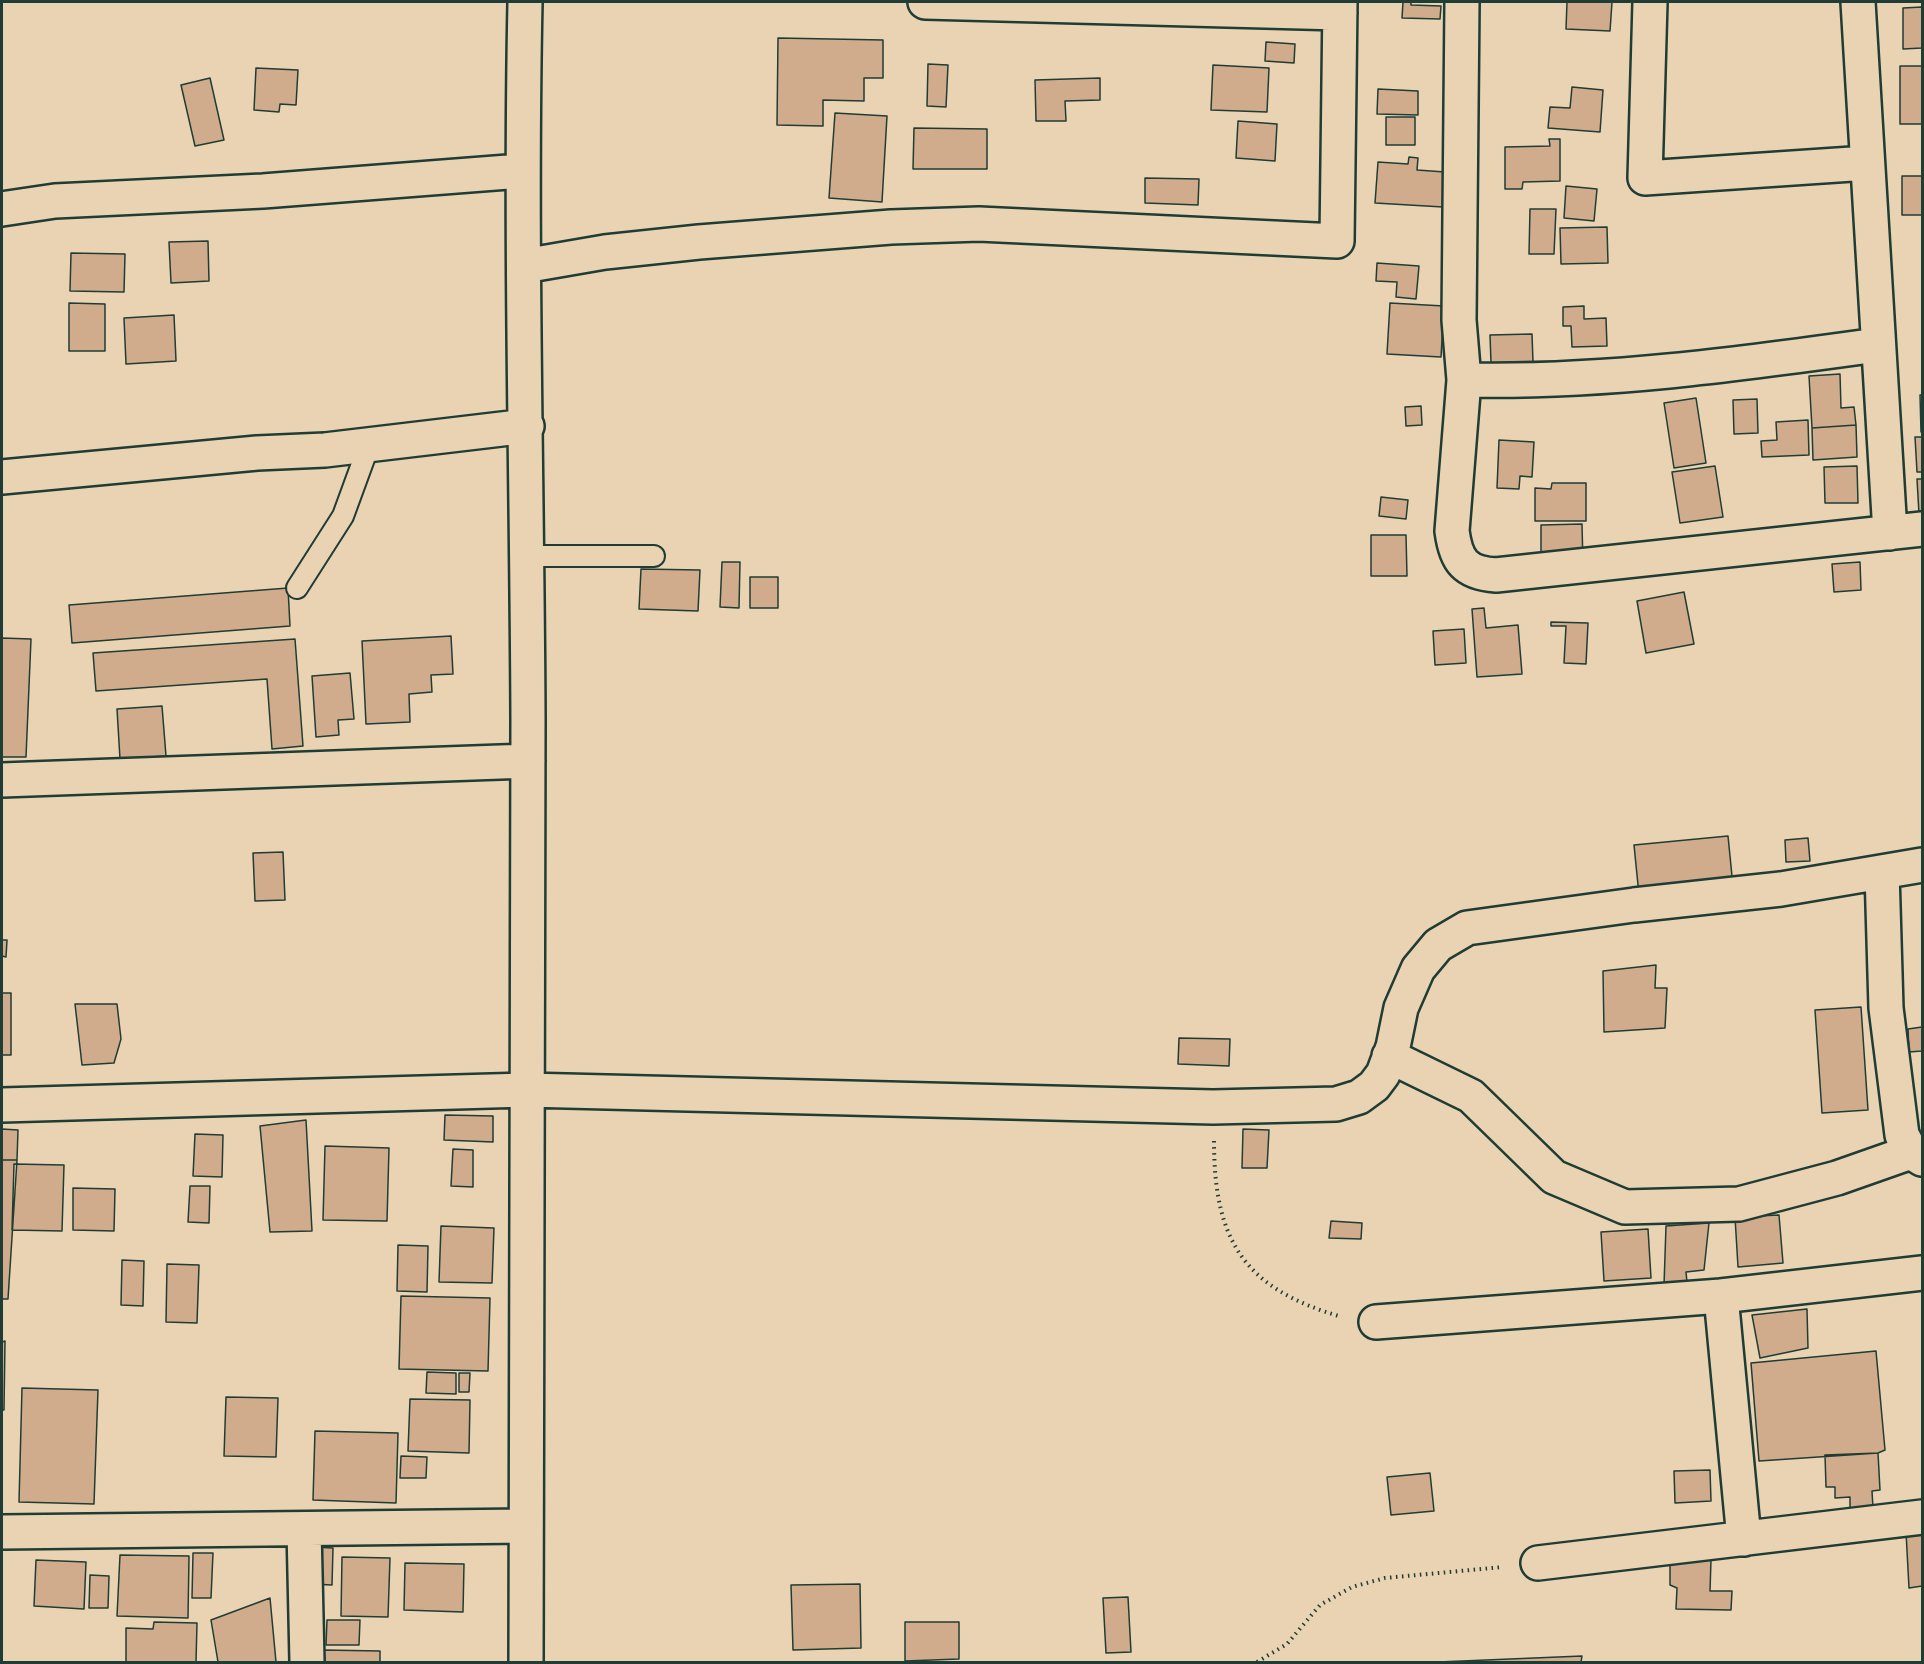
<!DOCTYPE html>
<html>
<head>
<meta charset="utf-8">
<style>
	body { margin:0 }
	#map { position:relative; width:1924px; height:1664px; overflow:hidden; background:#ead3b3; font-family:Pangolin,sans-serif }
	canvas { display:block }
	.frame { position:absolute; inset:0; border:3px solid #1f3d34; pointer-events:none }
</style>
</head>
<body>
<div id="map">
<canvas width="1924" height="1664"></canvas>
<div class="frame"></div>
</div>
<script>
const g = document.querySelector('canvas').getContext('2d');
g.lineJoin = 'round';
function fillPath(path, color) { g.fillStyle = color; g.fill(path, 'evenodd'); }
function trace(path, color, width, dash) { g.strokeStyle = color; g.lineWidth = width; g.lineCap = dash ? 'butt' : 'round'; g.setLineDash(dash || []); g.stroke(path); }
const building = new Path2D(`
	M1403 2H1411V5L1441 6 1440 19 1402 18Z
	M1567 2H1612L1610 31 1566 29Z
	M1922 7V48L1903 49V8Z
	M778 38 883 40V78H864V101L823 100V126L777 125Z
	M1266 42 1295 44 1294 63 1265 61Z
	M928 64 948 65 946 107 927 106Z
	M1213 65 1269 68 1267 112 1211 110Z
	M1900 66H1922V124H1900Z
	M256 68 298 70 296 105 280 104 279 112 254 110Z
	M210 78 224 140 195 146 181 85Z
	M1100 78V100L1065 101 1066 121H1036L1035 80Z
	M1572 87 1603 90 1600 132 1548 128 1550 107 1570 108Z
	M1378 89 1418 91V115L1377 114Z
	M835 113 887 116 882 202 829 198Z
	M1386 117H1415V145H1386Z
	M1238 121 1277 124 1275 161 1236 158Z
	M914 128 987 129V169H913Z
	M1549 139H1560V181L1523 182 1522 189H1505V147L1550 146Z
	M1409 157 1418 158 1417 170 1445 172 1443 207 1375 203 1378 162 1408 164Z
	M1902 176H1922V215H1902Z
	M1145 178 1199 179 1198 205 1145 203Z
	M1566 186 1597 189 1594 221 1564 218Z
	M1530 209H1556L1554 254H1529Z
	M1607 227 1608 263 1561 264 1560 228Z
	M208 241 209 281 171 283 169 242Z
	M71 253 125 254 124 292 70 291Z
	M1377 263 1419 266 1416 299 1396 297 1397 282 1376 281Z
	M69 303 105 304V351H69Z
	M1390 303 1444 306 1441 357 1387 354Z
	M1584 306V319L1606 318 1607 346 1572 347 1571 326H1563V307Z
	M174 315 176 361 126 364 124 318Z
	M1532 334 1533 362 1491 363 1490 335Z
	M1840 374 1841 408 1854 407 1856 425 1812 428 1809 376Z
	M1920 395H1922V432H1921Z
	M1696 398 1706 463 1674 468 1664 403Z
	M1757 399 1758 433 1734 434 1733 400Z
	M1421 406 1422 425 1406 426 1405 407Z
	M1808 420 1809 455 1762 457 1761 441 1777 440 1776 422Z
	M1856 425 1857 457 1813 460 1812 428Z
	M1915 437H1922V472H1917Z
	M1499 440 1534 442 1532 477 1520 476 1519 489 1497 488Z
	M1715 466 1723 517 1680 523 1672 472Z
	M1857 466 1858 503H1825L1824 467Z
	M1917 479H1922V513L1919 514Z
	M1552 483H1586V521H1535V488L1551 489Z
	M1381 497 1408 500 1406 519 1379 516Z
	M1582 524 1583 565H1541V525Z
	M1371 535H1406L1407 576H1371Z
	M722 562H740L739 608 720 607Z
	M1860 562 1861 590 1834 592 1832 564Z
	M641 569 700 570 698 611 639 609Z
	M750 577H778V608H750Z
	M288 588 290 626 72 643 69 605Z
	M1684 592 1694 644 1646 653 1637 601Z
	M1484 608 1486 628 1518 625 1522 674 1477 677 1472 609Z
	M1551 622 1588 623 1586 664 1564 663 1566 626H1551Z
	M1464 629 1466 663 1435 665 1433 631Z
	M451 636 453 674 431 675 432 692 409 694 410 722 366 724 362 641Z
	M2 638 31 639 26 757H2Z
	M295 639 303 746 272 749 267 679 96 691 93 653Z
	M350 673 354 719 338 720 339 735 316 737 312 676Z
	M162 706 166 756 120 759 117 709Z
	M1728 836 1733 886 1639 895 1634 845Z
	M1808 838 1810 861 1786 862 1785 840Z
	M283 852 285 900 255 901 253 853Z
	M2 940H7L6 957 2 956Z
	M1656 965 1655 988H1667L1665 1028 1604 1032 1603 971Z
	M2 993H11V1055H2Z
	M75 1004H117L121 1039 114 1063 82 1065Z
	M1861 1007 1868 1110 1822 1113 1815 1010Z
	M1922 1027V1051L1909 1052 1908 1029Z
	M1179 1038 1230 1039 1229 1066 1178 1064Z
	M445 1115 493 1116V1142L444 1140Z
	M306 1120 312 1231 270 1232 260 1126Z
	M2 1129 18 1130 17 1160H2Z
	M1243 1129 1269 1130 1267 1168H1242Z
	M195 1134 223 1135 222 1177 193 1176Z
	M325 1146 389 1148 387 1221 323 1220Z
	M453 1149 473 1150V1187L451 1186Z
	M2 1160H17L8 1299H2Z
	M14 1164 64 1165 62 1231 12 1230Z
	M190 1186H210L209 1223 188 1222Z
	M73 1188 115 1189 114 1231 73 1230Z
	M1779 1215 1783 1263 1738 1267 1735 1217Z
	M1331 1221 1362 1223 1361 1239 1329 1238Z
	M1709 1223 1704 1270 1686 1272 1687 1282 1664 1285 1666 1226Z
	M441 1226 494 1228 492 1283 439 1282Z
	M1648 1229 1651 1278 1604 1281 1601 1232Z
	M398 1245 428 1246 427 1292 397 1291Z
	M122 1260 144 1261 143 1306 121 1305Z
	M167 1264 199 1265 197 1323 166 1322Z
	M401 1296 490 1298 488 1371 399 1369Z
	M1807 1309 1808 1348 1760 1358 1752 1315Z
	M5 1341 4 1410H2V1342Z
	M1876 1351 1885 1450 1878 1453 1759 1461 1751 1363Z
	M427 1372 456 1373V1394L426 1393Z
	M459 1373H470L469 1392H459Z
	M22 1388 98 1390 94 1504 19 1502Z
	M226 1397 278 1398 276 1457 224 1456Z
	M410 1399 470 1400 469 1453 408 1451Z
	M315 1431 398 1433 396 1503 313 1500Z
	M1878 1453 1880 1490 1872 1491 1873 1508 1850 1509V1497L1835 1498V1487H1826L1825 1455Z
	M401 1456 427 1457 426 1478H400Z
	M1710 1470 1711 1501 1675 1503 1674 1471Z
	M1430 1473 1434 1511 1391 1515 1387 1477Z
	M1906 1532 1922 1534V1586L1909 1588Z
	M313 1547 333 1548 332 1585 311 1584Z
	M193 1553H213L211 1598H192Z
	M120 1555 189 1556 188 1618 117 1616Z
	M342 1557 390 1558 388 1617 341 1616Z
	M36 1560 86 1562 84 1609 34 1606Z
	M1670 1560H1711L1710 1591H1732L1731 1610 1676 1609 1677 1588 1670 1585Z
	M405 1563 464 1564 463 1612 404 1610Z
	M90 1575 109 1576 108 1608H89Z
	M860 1584 861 1648 793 1650 791 1585Z
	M1128 1597 1131 1652 1106 1653 1103 1598Z
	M270 1598 276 1662H218L211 1620Z
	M327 1620H360L359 1645H326Z
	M154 1622 197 1623 196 1662H126V1628L153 1629Z
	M905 1622H959V1659L905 1661Z
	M323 1650 380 1651V1662H323Z
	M1582 1656 1581 1662H1438Z`);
fillPath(building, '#d0ab8c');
trace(building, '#1f3d34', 1.5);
const service = new Path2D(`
	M527 556H654
	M297 588 343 516 369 445`);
const minor = new Path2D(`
	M525 2C520 241 527 480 528 719 530 1034 527 1348 526 1662
	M925 2 1340 13
	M1462 2 1459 320 1464 380 1452 531C1456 561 1465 573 1496 575L1922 529
	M1650 2 1645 178 1867 163
	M1858 2 1890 533
	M2 209 55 201 263 191 521 171
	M524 266 605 252 699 242 891 227 979 224 1337 241 1340 2
	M1464 380C1603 383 1740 364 1877 345
	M2 477 257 453 325 450 527 426
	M2 780 528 761
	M1882 872 1886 1008 1902 1135 1911 1152 1922 1159
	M1389 1056 1471 1096 1554 1177 1625 1207 1739 1204 1837 1178 1911 1152
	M2 1105 526 1090 1213 1107 1336 1104 1359 1097 1374 1086 1383 1074 1393 1047 1401 1008 1418 969 1438 945 1467 928 1634 905 1781 889 1922 865
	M1376 1322 1721 1296
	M304 1529 307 1662
	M2 1532 526 1526
	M1744 1539 1721 1296 1922 1273
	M1538 1563 1922 1517`);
trace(service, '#1f3d34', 24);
trace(minor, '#1f3d34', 38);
trace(new Path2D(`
	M1214 1141C1214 1242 1245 1289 1342 1317
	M1257 1662 1287 1644 1320 1605 1352 1587 1385 1578 1503 1567`), '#1f3d34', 4, [1.5, 4.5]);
trace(service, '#ead3b3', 20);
trace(minor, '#ead3b3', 33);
</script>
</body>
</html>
